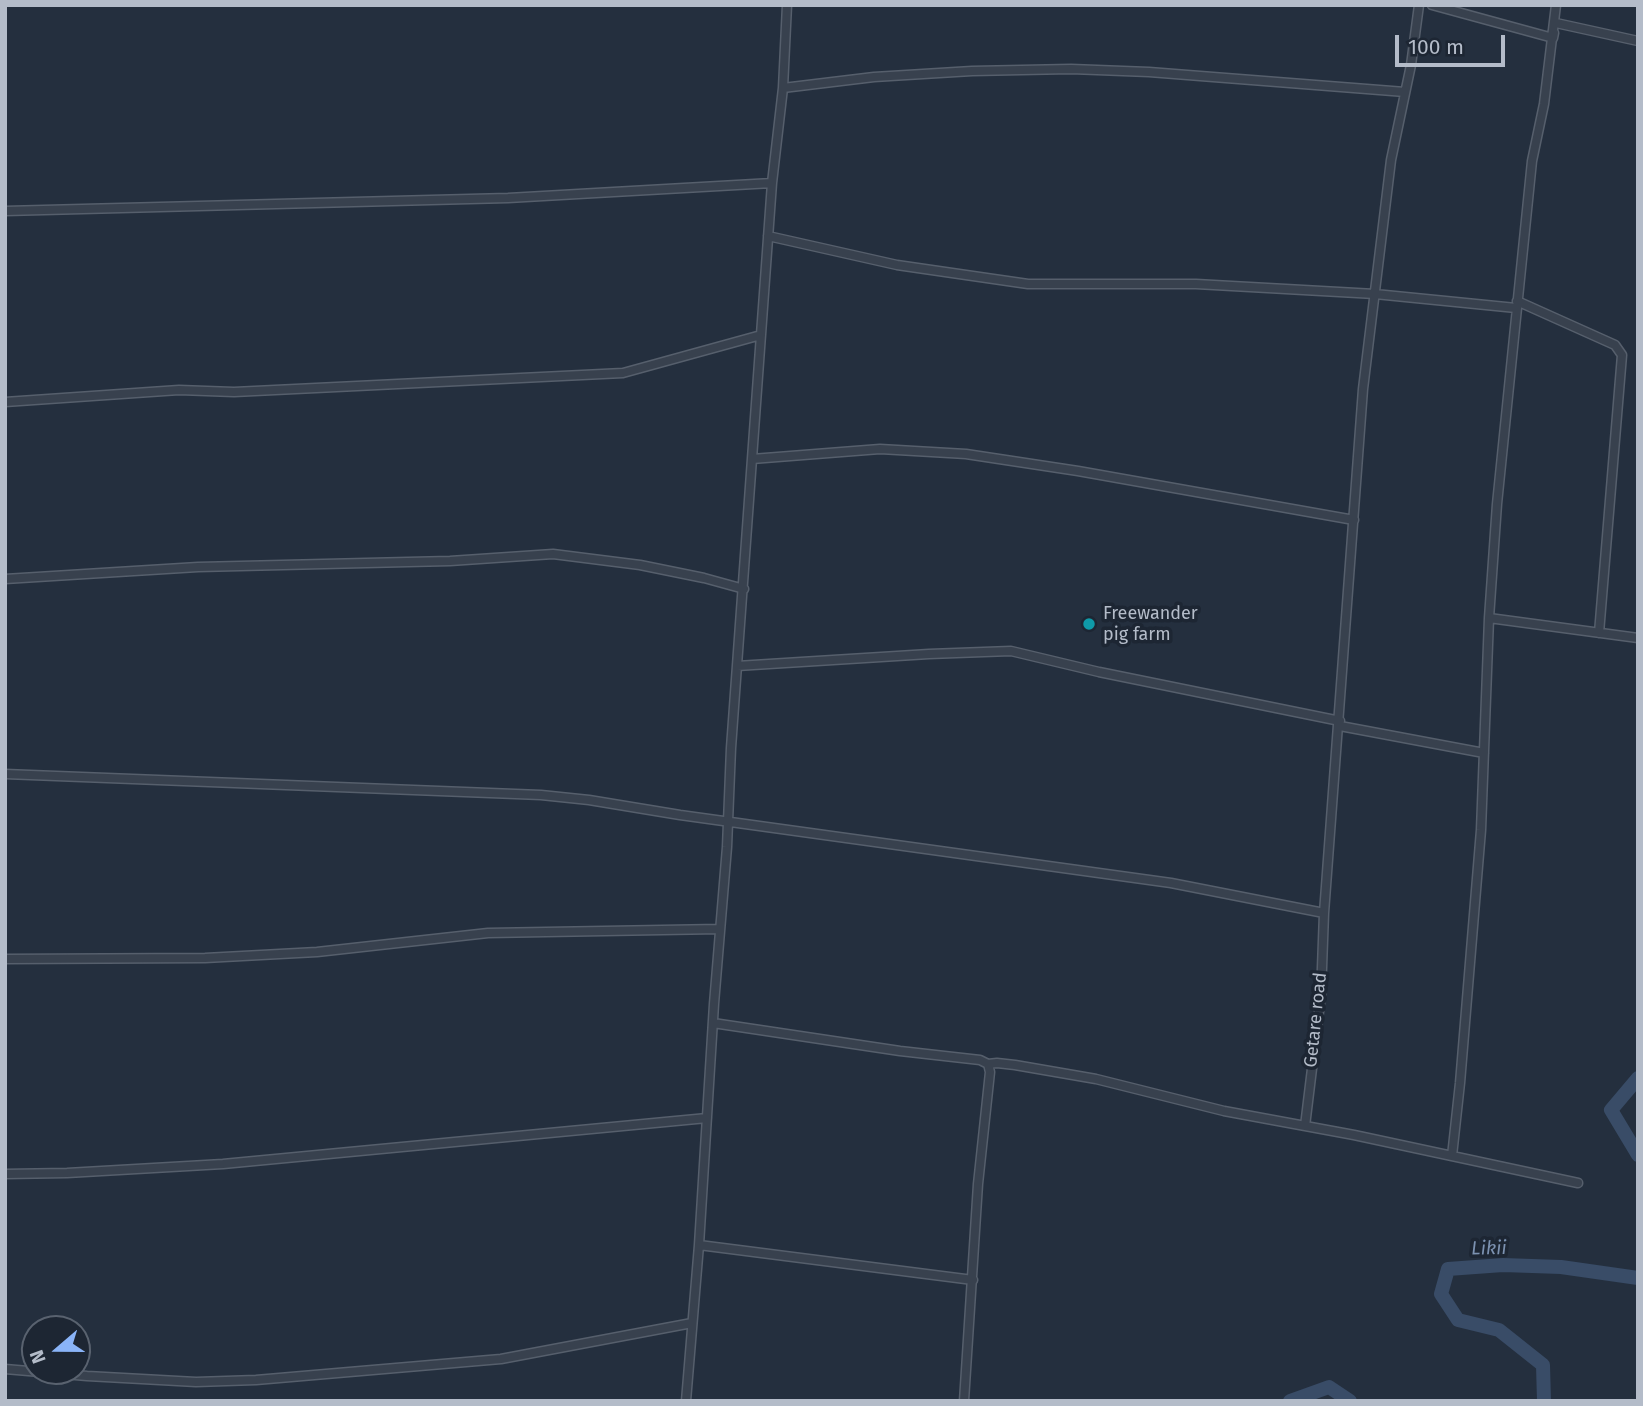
<!DOCTYPE html>
<html>
<head>
<meta charset="utf-8">
<style>
	body { margin:0 }
	#map { position:relative; width:1643px; height:1406px; overflow:hidden; background:#242f3e; font-family:"Fira Sans",sans-serif }
	canvas { display:block }
	.frame { position:absolute; inset:0; border:7px solid #b4bcc9; pointer-events:none }
	.north { position:absolute; left:21px; top:1315px; width:70px; height:70px; box-sizing:border-box; background:#1d2633; border:2px solid #59626f; border-radius:50%; rotate:250deg; font-size:19px; font-weight:700; line-height:28px; text-align:center; color:#b4bcc9 }
	.north::after { content:''; display:block; margin:auto; width:24px; height:32px; background:#8ab4f8; clip-path:polygon(50% 0,100% 100%,50% 72%,0 100%) }
	.scale { position:absolute; left:1395px; top:35px; width:110px; height:32px; box-sizing:border-box; border:4px solid #b4bcc9; border-top:0; padding-left:9px; font-size:21px; line-height:24px; white-space:nowrap; color:#b4bcc9; -webkit-text-stroke:5px #1d2633; paint-order:stroke }
</style>
</head>
<body>
<div id="map">
<canvas width="1643" height="1406"></canvas>
<div class="frame"></div>
<div class="north">N</div>
<div class="scale">100 m</div>
</div>
<script>
const g = document.querySelector('canvas').getContext('2d');
g.lineJoin = 'round';
function trace(path, color, width, dash) { g.strokeStyle = color; g.lineWidth = width; g.lineCap = dash ? 'butt' : 'round'; g.setLineDash(dash || []); g.stroke(path); }
function drawText(font, color, halo, rows, align = 'center') {
  g.font = font + ' "Fira Sans",sans-serif'; g.lineWidth = 7; g.setLineDash([]); g.textBaseline = 'middle'; g.strokeStyle = halo; g.fillStyle = color; for (const [text, x, y, turn = 0] of rows) {
    g.save(); g.translate(x, y); g.rotate((+turn || 0) * Math.PI / 180); g.textAlign = isNaN(turn) ? turn : align; if (halo) g.strokeText(text, 0, 0); g.fillText(text, 0, 0); g.restore();
  }
}
trace(new Path2D(`
	M1638 1078 1611 1110 1638 1155
	M1290 1401 1329 1387 1350 1401
	M1544 1401 1543 1365 1499 1330 1458 1320 1441 1294 1448 1269 1503 1265 1561 1267 1638 1278`), '#394c67', 14);
const minor = new Path2D(`
	M1432 5 1553 38 1554 33
	M1556 5 1544 104 1532 161 1497 504 1489 618 1481 830 1460 1083 1452 1156 1578 1183
	M1556 23 1638 41
	M783 88 874 77 972 71 1071 69 1149 72 1405 92
	M5 211 508 198 772 183
	M768 236 897 265 1028 284H1196L1375 294 1516 308
	M1517 301 1615 345 1622 355 1599 633
	M5 402 179 390 234 392 623 373 761 335
	M752 459 880 449 966 454 1078 471 1354 520
	M5 579 198 567 450 561 553 554 640 565 704 578 744 589
	M1489 618 1638 638
	M737 666 929 654 1011 651 1099 672 1340 721
	M1340 726 1484 753
	M5 774 541 795 589 800 680 815 1171 883 1324 913 1363 389 1391 160 1411 65 1419 5
	M5 959 205 958 317 952 488 933 720 929
	M713 1023 900 1051 980 1060 988 1064 990 1072 978 1184 964 1401
	M988 1064 997 1063 1015 1065 1096 1079 1224 1111 1354 1135 1452 1156
	M1305 1126 1321 995 1324 913
	M5 1174 67 1173 223 1164 707 1118
	M699 1245 973 1280
	M5 1369 87 1376 196 1382 256 1380 501 1359 692 1323
	M686 1401 699 1245 714 1004 727 847 731 748 772 183 783 88 787 5`);
trace(minor, '#565f6c', 11);
trace(minor, '#38414e', 8);
for (const [x, y, r, color] of [
	[1089,624,7,"#0f9aa8"]
]) { const dot = new Path2D(); dot.arc(x, y, r, 0, 2 * Math.PI); g.fillStyle = color; g.fill(dot); trace(dot, '#1d2633', 2.5); }
drawText('18px', '#b4bcc9', '#1d2633', [
	["Freewander",1103,614],
	["pig farm",1103,635]
], 'left');
drawText('18px', '#b4bcc9', '#1d2633', [
	["Getare road",1316,1020,-84]
]);
drawText('italic 19px', '#7c92b1', '#1d2633', [
	["Likii",1489,1249,-1]
]);
</script>
</body>
</html>
